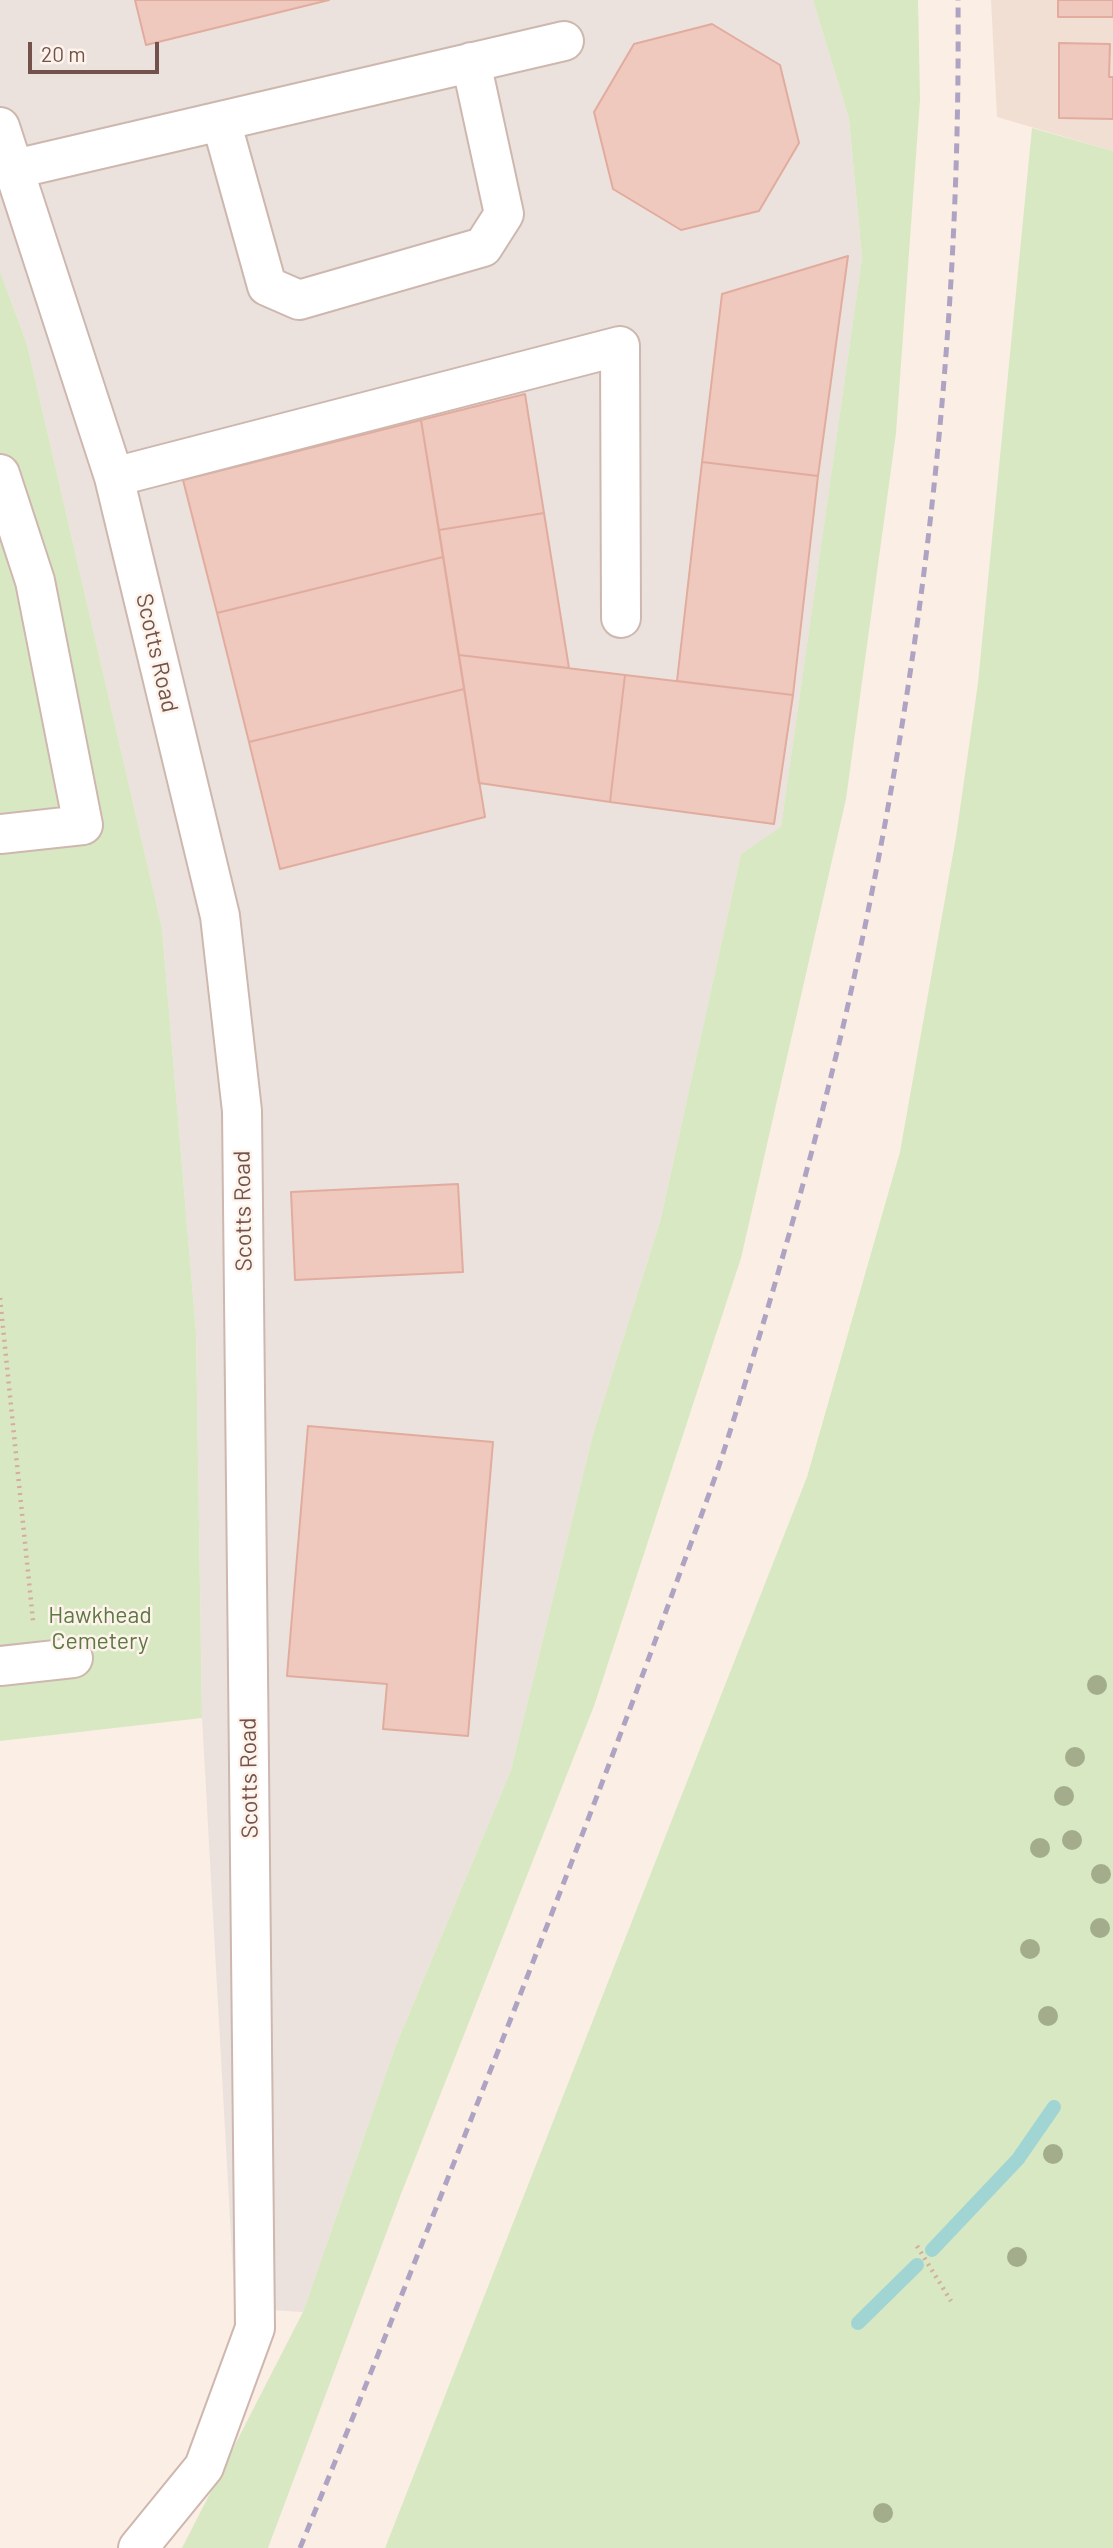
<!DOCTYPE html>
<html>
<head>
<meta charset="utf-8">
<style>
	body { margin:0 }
	#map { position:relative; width:1113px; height:2548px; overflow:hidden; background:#fbeee4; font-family:Barlow,sans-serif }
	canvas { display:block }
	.scale { position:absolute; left:28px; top:42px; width:131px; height:32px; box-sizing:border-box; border:4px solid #72524b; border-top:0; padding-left:9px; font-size:21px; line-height:24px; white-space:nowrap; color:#72524b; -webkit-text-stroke:5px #fef3ea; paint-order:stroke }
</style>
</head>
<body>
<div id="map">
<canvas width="1113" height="2548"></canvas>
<div class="scale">20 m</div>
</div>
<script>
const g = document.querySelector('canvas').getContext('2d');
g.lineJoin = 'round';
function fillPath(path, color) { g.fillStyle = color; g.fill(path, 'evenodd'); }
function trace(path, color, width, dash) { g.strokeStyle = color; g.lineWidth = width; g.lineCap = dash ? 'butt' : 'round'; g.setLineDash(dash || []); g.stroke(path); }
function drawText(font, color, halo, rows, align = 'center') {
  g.font = font + ' Barlow,sans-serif'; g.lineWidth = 5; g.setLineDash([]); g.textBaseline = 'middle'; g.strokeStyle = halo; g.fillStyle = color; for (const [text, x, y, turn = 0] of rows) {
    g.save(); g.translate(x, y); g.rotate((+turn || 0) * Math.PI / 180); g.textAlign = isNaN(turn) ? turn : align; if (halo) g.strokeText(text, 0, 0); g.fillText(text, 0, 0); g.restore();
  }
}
fillPath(new Path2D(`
	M991 0H1113V151L997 117Z`), '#f2dfd3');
fillPath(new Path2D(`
	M0 0H813L849 119 862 258 781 828 741 854 660 1222 593 1434 511 1770 396 2045 303 2312 235 2308 202 1718 196 1332 162 928 27 344 0 271Z`), '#ebe2de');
fillPath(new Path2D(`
	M813 0H918L920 100 896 433 846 799 741 1258 594 1706 401 2194 268 2548H182L303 2312 396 2045 511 1770 593 1434 660 1222 741 854 781 827 862 258 849 119Z
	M1032 128 1113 151V2548H385L807 1477 900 1152 956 837 978 683Z
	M0 271 27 344 162 928 196 1332 202 1718 0 1741Z`), '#d8e8c3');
trace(new Path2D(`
	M932 2250 1018 2159 1054 2107
	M858 2323 917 2265`), '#a0d5d4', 14);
const building = new Path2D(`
	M135 0H329L146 45Z
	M1058 0H1113V17H1058Z
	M712 24 780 65 799 143 759 211 681 230 613 189 594 112 634 44Z
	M1059 43 1110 44 1109 77H1113V119L1059 118Z
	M848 256 818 476 702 462 722 294Z
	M525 394 544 513 439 530 421 420Z
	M421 420 443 557 217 613 183 480Z
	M702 462 818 476 793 695 677 681Z
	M544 513 569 668 459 655 439 530Z
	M443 557 464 689 249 742 217 613Z
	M459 655 625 675 610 802 479 783Z
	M625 675 793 695 774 824 610 802Z
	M464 689 485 817 280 869 249 742Z
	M458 1184 463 1272 295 1280 291 1192Z
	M308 1426 493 1442 468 1736 383 1729 387 1684 287 1676Z`);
fillPath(building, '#efc9bd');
trace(building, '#e1ac9e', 2);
const minor = new Path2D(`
	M221 121 267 286 299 300 483 247 504 214 471 62
	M0 127 114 477 220 916 242 1111 255 2328 204 2467 138 2548
	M15 169 564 41
	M0 474 35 581 83 825 0 834
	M114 477 620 346 621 618
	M0 1666 73 1658`);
trace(minor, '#ceb7ae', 42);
trace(new Path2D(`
	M0 1298 33 1621
	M917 2246 951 2301`), '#d4aca0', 4.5, [2, 5]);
trace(minor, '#fff', 38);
trace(new Path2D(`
	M300 2548C374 2367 445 2185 517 2003 570 1867 623 1730 673 1592 691 1542 711 1492 727 1441 771 1302 812 1160 845 1018 921 685 961 342 958 0`), '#afa3c4', 5, [10, 7]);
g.fillStyle = '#a4ad8b';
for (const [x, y] of [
	[1097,1685],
	[1075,1757],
	[1064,1796],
	[1072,1840],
	[1040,1848],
	[1101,1874],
	[1100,1928],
	[1030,1949],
	[1048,2016],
	[1053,2154],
	[1017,2257],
	[883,2513]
]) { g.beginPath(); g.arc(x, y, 10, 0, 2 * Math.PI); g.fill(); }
drawText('23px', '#72524b', '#fef3ea', [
	["Scotts Road",157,653,77],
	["Scotts Road",243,1211,-91],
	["Scotts Road",249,1778,-91]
]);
drawText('23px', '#5c7843', '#fef3ea', [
	["Hawkhead",100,1615],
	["Cemetery",100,1641]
]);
</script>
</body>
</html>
